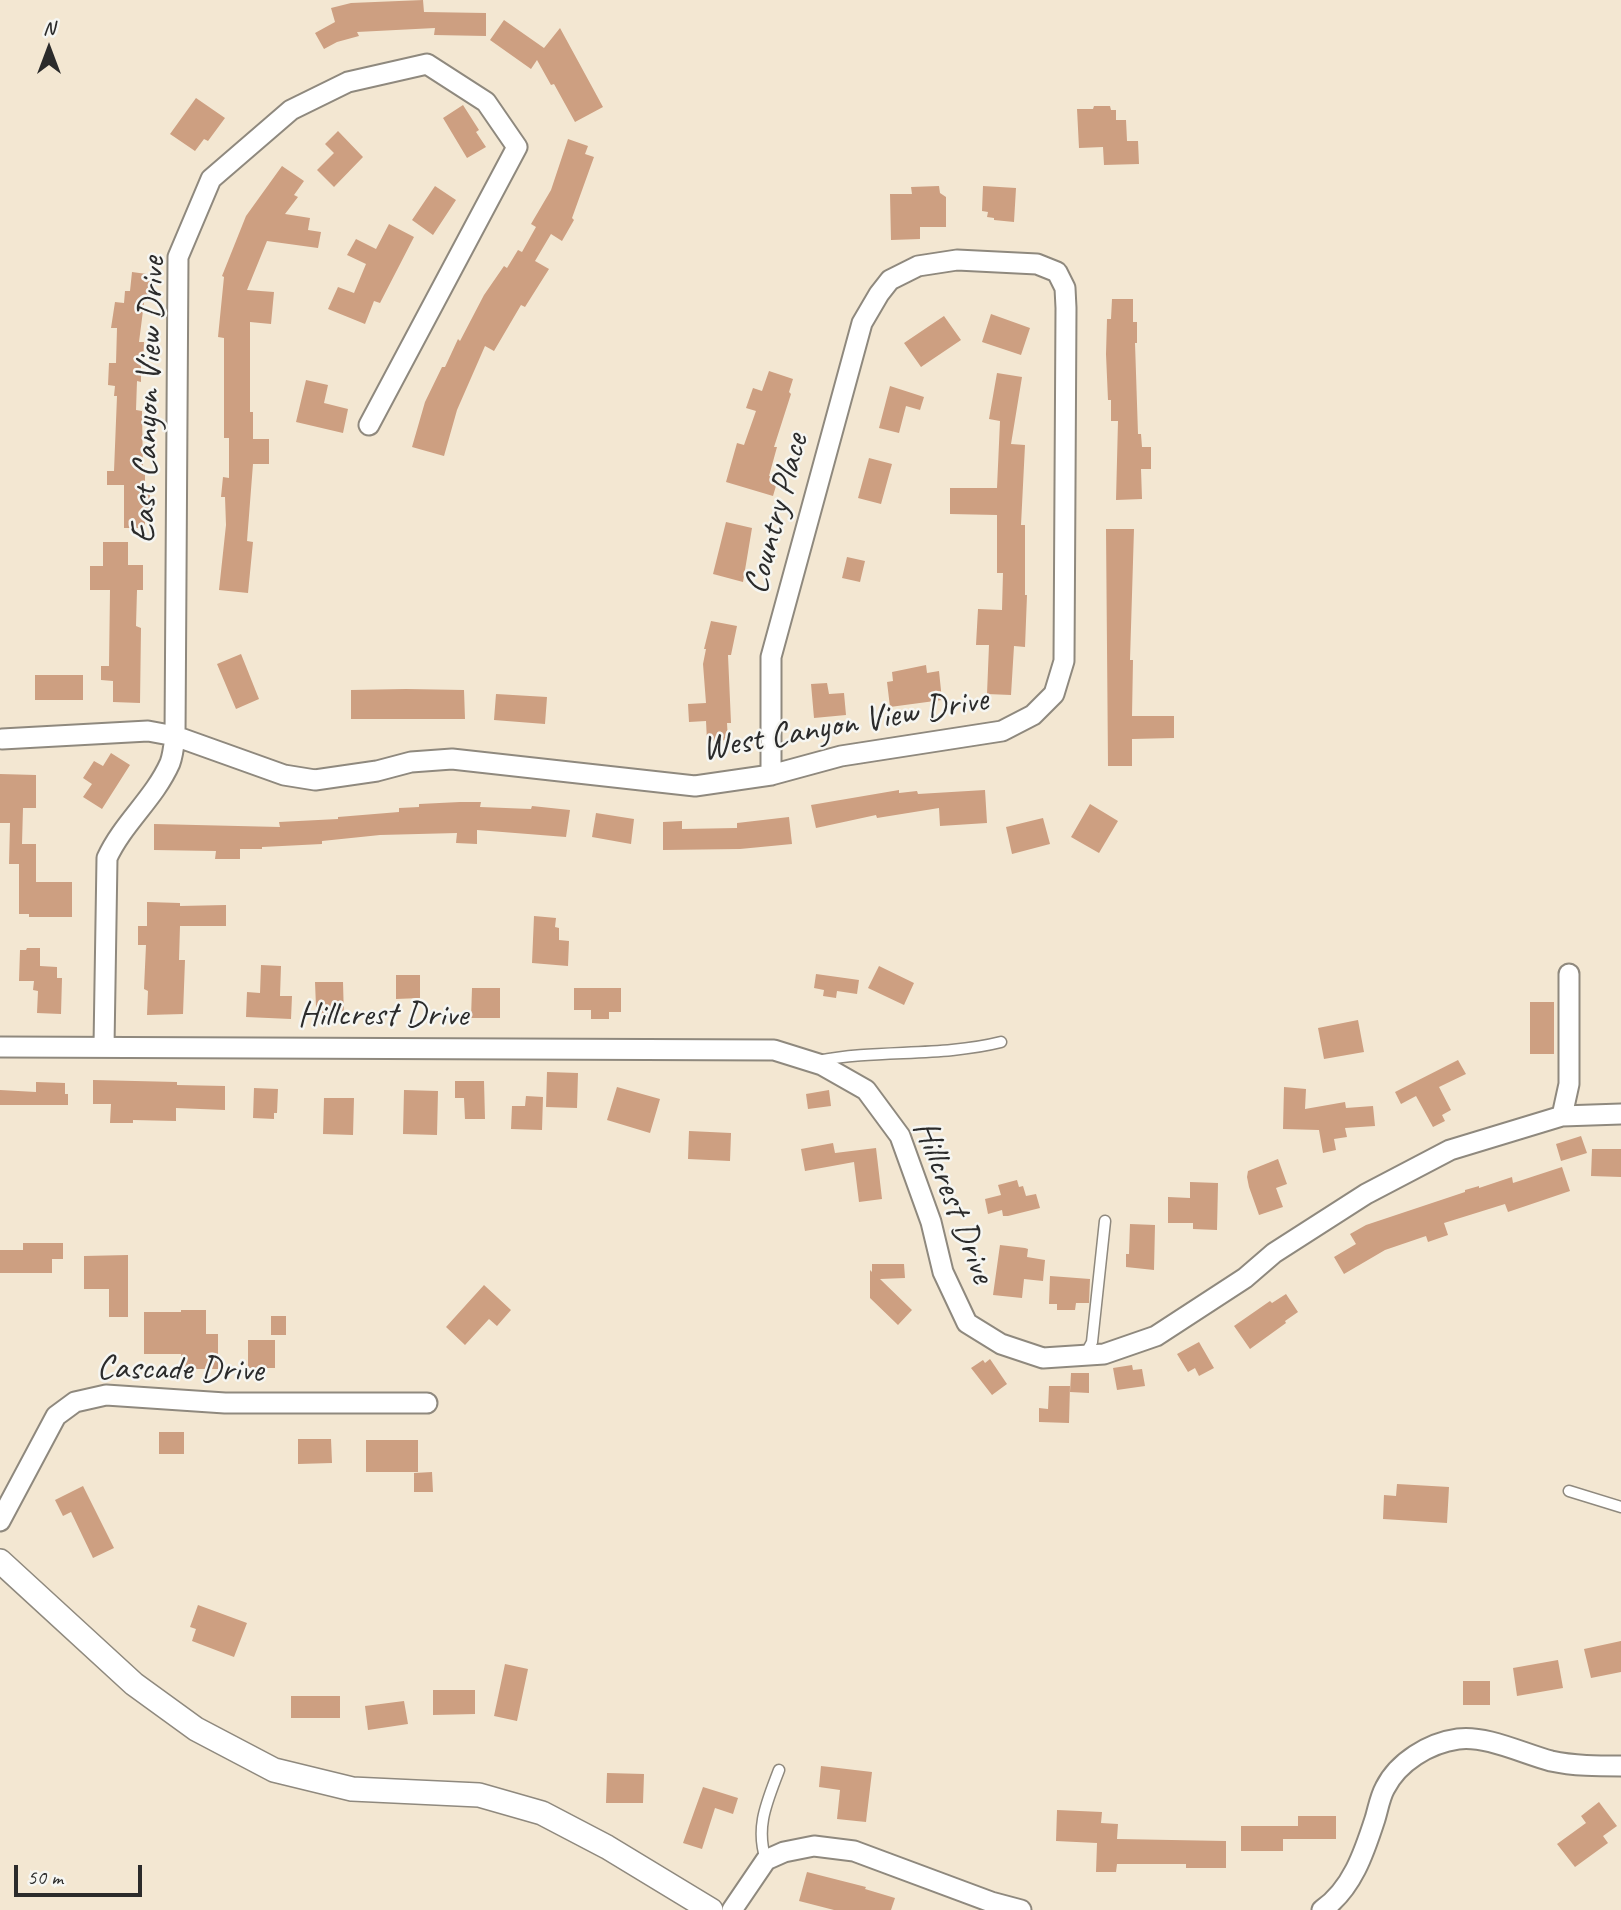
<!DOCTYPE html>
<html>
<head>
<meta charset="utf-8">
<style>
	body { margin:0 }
	#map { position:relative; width:1621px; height:1910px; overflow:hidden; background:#f3e7d2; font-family:Caveat,sans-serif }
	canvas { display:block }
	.north { position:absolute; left:14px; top:14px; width:70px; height:70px; -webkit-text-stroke:5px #f6f6f2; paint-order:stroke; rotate:0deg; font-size:19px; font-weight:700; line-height:28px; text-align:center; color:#2b2b2b }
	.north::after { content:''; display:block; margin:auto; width:24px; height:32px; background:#2b2b2b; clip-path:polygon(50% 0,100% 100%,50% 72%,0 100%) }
	.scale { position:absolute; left:14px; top:1865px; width:128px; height:32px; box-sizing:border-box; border:4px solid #2b2b2b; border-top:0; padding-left:9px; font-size:21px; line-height:24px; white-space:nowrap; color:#2b2b2b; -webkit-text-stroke:5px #f6f6f2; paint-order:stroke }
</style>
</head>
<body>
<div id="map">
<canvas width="1621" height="1910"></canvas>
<div class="north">N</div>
<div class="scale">50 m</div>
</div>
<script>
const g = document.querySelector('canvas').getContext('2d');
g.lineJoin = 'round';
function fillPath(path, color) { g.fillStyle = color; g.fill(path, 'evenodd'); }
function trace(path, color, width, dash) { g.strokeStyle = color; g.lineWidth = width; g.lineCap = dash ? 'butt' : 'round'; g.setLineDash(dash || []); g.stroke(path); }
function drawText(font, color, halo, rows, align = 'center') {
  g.font = font + ' Caveat,sans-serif'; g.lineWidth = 5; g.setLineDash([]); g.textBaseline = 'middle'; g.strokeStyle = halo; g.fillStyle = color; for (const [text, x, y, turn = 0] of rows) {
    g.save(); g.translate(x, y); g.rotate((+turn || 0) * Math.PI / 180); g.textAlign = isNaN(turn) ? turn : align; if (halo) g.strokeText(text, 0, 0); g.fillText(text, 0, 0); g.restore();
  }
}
fillPath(new Path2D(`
	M423 0 424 12 486 13V36L434 35 435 28 357 32 359 36 337 42 324 49 315 33 335 22 331 8 351 3Z
	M504 20 544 48 560 28 603 107 575 122 554 84 551 85 537 60 531 69 490 40Z
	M196 98 225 118 208 141 204 139 195 151 170 134Z
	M463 105 479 130 476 132 486 147 467 158 443 118Z
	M1094 106H1110L1111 110H1116V120H1126L1127 141H1138L1139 164 1104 165 1103 147 1079 148 1077 109H1093Z
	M338 131 363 157 334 187 317 170 334 153 325 144Z
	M568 139 588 146 585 154 594 157 572 218 574 220 562 241 551 234 535 261 549 269 525 307 521 305 494 351 485 346 457 410 444 456 412 447 425 402 442 367H445L458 339 460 341 484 295 504 266 507 268 518 250 522 252 536 227 531 224 551 190Z
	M282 166 304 181 294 195 298 197 285 214 310 218 308 230 321 232 318 248 267 241 247 290 274 292 271 324 250 322V412H253V439H269V464H253L247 541 253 542 248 593 219 590 226 525 225 497H221L223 477 229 478V438H224V338L218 337 224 277 222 276 246 216Z
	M435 186 456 200 433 235 412 220Z
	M939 186 940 193 946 197V227H920V239L891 240 890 194H912L911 187Z
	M983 186 1016 188 1014 222 994 220V218L987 217 988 212 982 211Z
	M389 224 414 237 380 303 374 301 365 324 328 309 338 287 354 293 366 264 347 255 356 239 376 249Z
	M132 272 154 275 152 295H145L139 342H144L143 364H141V382L137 381 136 410 142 411 143 471H145V493L150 495V513H145V528H124V485H107V471H114L117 396H114L115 386 108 385 109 363H116L117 328H111L115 302 124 303 125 291H130Z
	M1112 299H1133V322H1137V343H1135L1138 434H1141L1142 447H1151V469H1141L1142 499 1116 500 1118 421H1111V400H1108L1106 354 1107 319H1111Z
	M991 314 1030 328 1021 355 982 342Z
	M944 316 961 340 921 367 904 343Z
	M769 371 793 379 789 392 791 394 774 447H777L769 476 778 479 773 496 726 482 737 443 744 445 756 411 746 408 753 388 762 391Z
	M997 373 1022 377 1011 444 1025 445 1021 525H1025V595H1027L1025 647 1014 646 1011 695 987 694 989 645H976L978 609 1002 610 1003 573H997V515L950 514V488H997L1000 421 989 419Z
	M306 380 328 385 324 403 348 409 343 433 296 422Z
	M890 386 924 397 920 410 906 406 899 433 879 428Z
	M869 458 892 464 881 504 858 498Z
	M726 522 752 528 743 582 713 574Z
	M1106 529H1134L1130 660H1133L1132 716H1174V738L1132 739V766H1108Z
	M103 542H128V565H143V590H137L136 626 141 628 140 703 113 702V681L101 680V666H109L110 590H90V566H103Z
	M847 557 865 561 860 582 842 578Z
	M711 621 737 626 731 655H728L731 723H727L728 740 707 741 706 721 689 722 688 704 706 703 703 664 706 649H704Z
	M241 654 259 699 236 709 217 664Z
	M926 665 927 673 939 671 942 700 890 707 887 682 893 681 892 672Z
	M35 675H83V700H35Z
	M827 683 829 694 844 693 846 715 814 718 811 684Z
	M406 689 464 690 465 719H351V690Z
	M496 694 547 697 545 724 494 720Z
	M111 753 130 765 102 809 83 797 92 784 83 778 94 761 103 766Z
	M0 774 36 775V808H23L22 844H36V882H72V917H29V914H19V864H9L10 823H0Z
	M899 790V793L917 791 918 794 985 790 987 823 940 826 939 808 877 818 876 815 816 828 811 805Z
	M460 802H481L480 807 531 809 532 806 570 810 566 837 477 830V844L456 843 457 833 380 835 322 841V844L262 847V849H240V859H215L216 851 154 850V824L280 827 279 822 338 819V817L399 812V808L419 807V804Z
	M1090 804 1118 821 1099 853 1071 837Z
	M596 813 634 819 631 844 592 837Z
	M789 817 792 844 740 849 663 850V822L682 821V829L737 828V823Z
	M1043 818 1050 844 1012 854 1006 827Z
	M147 902 180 903V906L226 905V926H180L179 960H185L183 1014 147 1015 148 991 144 989 146 945H138V926H147Z
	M534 916 556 918 555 927 559 928V940L569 941 568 966 532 963Z
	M27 948H40V966L57 967V978H62L61 1014 37 1013 38 991 33 990 34 981H19L20 950H26Z
	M261 965 281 966 280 996H292L291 1019 246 1017 247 992 260 993Z
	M879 966 914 983 904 1005 868 988Z
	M816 974 859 980 857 994 837 991 836 998 823 996 824 990 814 988Z
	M396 975H420V998L396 999Z
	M315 982H343L344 1018H320V1007H316Z
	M472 988H500V1018H471Z
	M574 988H621V1012H609V1019H591V1010H574Z
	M1530 1002H1554V1054H1530Z
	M1358 1020 1364 1052 1324 1059 1318 1028Z
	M1458 1060 1466 1074 1439 1087 1451 1110 1442 1115 1445 1121 1433 1127 1416 1096 1401 1104 1395 1092Z
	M547 1072 578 1073 577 1108 546 1107Z
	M93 1080 177 1082V1085L225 1086V1110L176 1108V1121L133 1120V1123H110L111 1104H93Z
	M455 1081H484L485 1119H465L464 1098H455Z
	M36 1082 65 1083V1094H68V1105H0V1090L36 1092Z
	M617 1087 660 1099 650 1133 607 1120Z
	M1284 1087 1306 1089 1305 1109 1345 1102 1346 1108 1373 1106 1375 1126 1345 1128 1347 1137 1334 1139 1336 1150 1323 1153 1319 1130 1283 1129Z
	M254 1088 278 1089 277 1113H274V1119L253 1118Z
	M404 1090 438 1091 437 1135 403 1134Z
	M829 1090 831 1106 808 1109 806 1094Z
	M526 1096 543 1097 542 1130 511 1129 512 1106H525Z
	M324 1098H354L353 1135 323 1134Z
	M689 1131 731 1133 730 1161 688 1159Z
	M1581 1136 1587 1153 1561 1161 1556 1144Z
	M833 1143 835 1153 876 1148 882 1199 859 1202 854 1162 805 1171 801 1149Z
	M1592 1149H1621V1177L1591 1176Z
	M1278 1159 1287 1184 1276 1188 1283 1207 1259 1215 1249 1187 1247 1177 1248 1171Z
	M1562 1167 1570 1191 1508 1212 1505 1204 1444 1223 1448 1235 1428 1242 1426 1236 1385 1250 1344 1274 1334 1257 1356 1244 1350 1234 1366 1225 1465 1192V1190L1479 1186V1188L1512 1177 1513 1183Z
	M1017 1180 1019 1187 1023 1186 1026 1196 1036 1194 1040 1208 1008 1216H1003L1002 1210 988 1214 985 1199 1001 1195 998 1185Z
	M1190 1182 1218 1183 1217 1230 1193 1229V1223H1168V1197L1190 1198Z
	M1130 1224 1155 1225 1154 1270 1126 1267V1254H1129Z
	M23 1243H63V1259H52V1273H0V1250H23Z
	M1000 1245 1025 1248 1028 1249 1027 1257 1045 1260 1043 1281 1024 1279 1022 1298 993 1295Z
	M128 1255V1317H109V1289H84V1256Z
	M872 1264H904L905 1278 880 1279 912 1310 898 1325 870 1298V1270L872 1272Z
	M1050 1276 1090 1279 1089 1303H1076L1075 1310H1057V1304H1049Z
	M484 1285 511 1310 497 1326 489 1319 465 1345 446 1327Z
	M1286 1294 1298 1312 1285 1321 1286 1323 1250 1349 1234 1326 1270 1301 1272 1303Z
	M181 1310H206V1334H218V1369H181V1354H144V1312H181Z
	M271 1316H286V1335H271Z
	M248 1340H275V1368H248Z
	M1199 1342 1214 1368 1199 1376 1195 1368 1188 1372 1177 1354Z
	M990 1359 1007 1384 992 1395 971 1368 983 1360 985 1363Z
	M1132 1365 1133 1370 1142 1369 1145 1386 1117 1390 1113 1368Z
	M1071 1373H1089V1393L1070 1392Z
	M1049 1386H1070L1069 1423 1039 1422V1408L1048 1409Z
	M159 1432H184V1454H159Z
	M298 1439H331L332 1463 298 1464Z
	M366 1440H418V1472H366Z
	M432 1472 433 1492H414V1473Z
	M1397 1484 1449 1487 1447 1523 1383 1519 1384 1495 1396 1496Z
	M83 1486 114 1548 93 1558 71 1512 63 1516 55 1500Z
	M198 1605 247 1623 234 1657 192 1641 196 1629 190 1627Z
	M1621 1641V1672L1591 1678 1584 1649Z
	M1558 1660 1563 1688 1517 1696 1513 1668Z
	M505 1664 528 1669 517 1721 494 1716Z
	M1463 1681H1490V1705H1463Z
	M433 1690H475V1714L433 1715Z
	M291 1696H340V1718H291Z
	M404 1701 408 1724 368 1730 365 1706Z
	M821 1766 872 1772 866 1822 837 1819 840 1790 819 1787Z
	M607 1773 644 1774 643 1803H606Z
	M703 1787 738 1798 733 1814 715 1808 702 1849 683 1843Z
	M1599 1802 1617 1826 1603 1836 1608 1843 1575 1867 1557 1844 1586 1823 1581 1816Z
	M1057 1810 1102 1812 1101 1823 1118 1824 1117 1839 1226 1841V1868H1186V1864H1117L1116 1872H1096L1097 1843 1056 1841Z
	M1298 1816H1336V1839H1283V1851H1241V1826H1298Z
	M807 1872 866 1887 865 1889 895 1898 891 1910H834L799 1901Z`), '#cd9f81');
const service = new Path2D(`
	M818 1061C878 1049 941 1057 1001 1042
	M1085 1355 1092 1342 1105 1221
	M1569 1491 1621 1507
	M766 1860C755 1827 767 1802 779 1770`);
const minor = new Path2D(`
	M2 739 148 731 175 736 284 775 315 780 377 771 411 762 452 759 695 786 771 775 841 756 1002 731 1033 715 1054 694 1064 661 1066 308 1065 288 1057 272 1037 264 957 260 918 266 890 280 879 294 862 323 771 657V775
	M104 1046 107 858C123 823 154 799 170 763 173 755 174 745 175 736L178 257 211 179 291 110 348 82 427 64 486 102 517 147 369 425
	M0 1047 774 1050 822 1065 866 1090 900 1136 931 1222 943 1272 967 1323 1001 1344 1043 1358 1104 1354 1156 1336 1245 1278 1274 1253 1366 1194 1450 1150 1562 1116 1621 1114
	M1562 1116 1569 1084V974
	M0 1521 56 1416 75 1402 106 1395 225 1403H427
	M732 1910 766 1860 784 1852 814 1846 854 1851 991 1902 1021 1910
	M1322 1910C1352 1889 1364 1853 1375 1819 1378 1809 1380 1797 1385 1788 1398 1762 1429 1743 1458 1739 1486 1735 1524 1754 1551 1761 1574 1766 1598 1766 1621 1766`);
const tertiary = new Path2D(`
	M0 1561 134 1684 196 1729 274 1770 352 1789 479 1795 542 1813 607 1847 711 1910`);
trace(service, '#8f897e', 13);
trace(minor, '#8f897e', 23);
trace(tertiary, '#8f897e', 26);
trace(service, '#fff', 10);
trace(minor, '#fff', 19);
trace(tertiary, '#fff', 23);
drawText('35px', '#2b2b2b', '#f6f6f2', [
	["East Canyon View Drive",149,400,-88],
	["Country Place",777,514,-75],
	["West Canyon View Drive",845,725,-10],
	["Hillcrest Drive",383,1016],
	["Hillcrest Drive",953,1202,69],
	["Cascade Drive",180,1370,1]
]);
</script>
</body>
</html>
